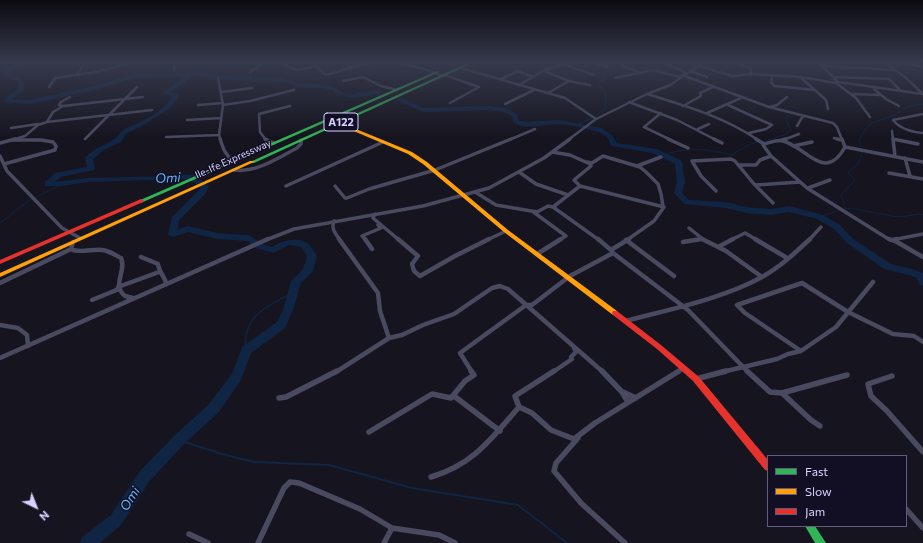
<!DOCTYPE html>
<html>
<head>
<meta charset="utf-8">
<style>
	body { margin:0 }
	#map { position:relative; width:923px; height:543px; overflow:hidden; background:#16141f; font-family:Commissioner,sans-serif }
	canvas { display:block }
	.legend { position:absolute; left:767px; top:455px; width:140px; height:72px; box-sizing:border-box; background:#120f24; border:1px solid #605d7b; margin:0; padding:5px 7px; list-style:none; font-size:12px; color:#d6d2fe }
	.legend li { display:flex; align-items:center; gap:8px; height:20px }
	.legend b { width:20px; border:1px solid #605d7b }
	.north { position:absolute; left:16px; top:487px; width:40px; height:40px; -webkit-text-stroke:3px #120f24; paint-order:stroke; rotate:137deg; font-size:11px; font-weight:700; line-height:16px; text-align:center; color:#d6d2fe }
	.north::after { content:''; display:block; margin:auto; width:14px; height:18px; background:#d6d2fe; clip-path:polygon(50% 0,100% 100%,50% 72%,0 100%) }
</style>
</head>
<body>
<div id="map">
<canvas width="923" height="543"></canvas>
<ul class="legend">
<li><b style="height:5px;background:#30b455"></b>Fast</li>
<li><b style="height:5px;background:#ff9f0a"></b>Slow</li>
<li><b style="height:5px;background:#e5322d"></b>Jam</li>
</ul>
<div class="north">N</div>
</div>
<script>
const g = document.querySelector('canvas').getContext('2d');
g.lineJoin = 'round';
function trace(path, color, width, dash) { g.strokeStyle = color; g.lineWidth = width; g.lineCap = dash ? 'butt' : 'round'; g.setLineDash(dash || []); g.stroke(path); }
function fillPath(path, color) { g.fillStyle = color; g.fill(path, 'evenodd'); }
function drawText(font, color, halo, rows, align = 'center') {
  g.font = font + ' Commissioner,sans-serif'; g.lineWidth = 3; g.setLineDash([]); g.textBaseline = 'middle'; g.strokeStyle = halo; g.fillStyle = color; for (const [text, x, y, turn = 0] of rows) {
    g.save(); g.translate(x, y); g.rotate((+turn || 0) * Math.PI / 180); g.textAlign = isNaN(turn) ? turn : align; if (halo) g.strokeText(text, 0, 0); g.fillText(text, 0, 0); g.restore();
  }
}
trace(new Path2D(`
	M307 86 316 79 349 75 382 62
	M595 116 606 108 605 90 600 87 598 82 606 80 604 73 611 70 612 62
	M577 125 592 118
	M763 142 784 135 791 130 786 121 788 113
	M665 154C687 148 709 148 731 155L750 144 759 142
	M846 209 841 195 855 180 848 172C862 163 864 155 859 140L867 127 872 123 895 115 909 106 923 104
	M846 209 850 208 898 217 920 214 923 215
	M820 217 840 210
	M0 223 27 202 62 184`), '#102443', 1);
trace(new Path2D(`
	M246 350C242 316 266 307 292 293`), '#102443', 1.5);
trace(new Path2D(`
	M179 440 222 454 254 462 329 465 412 488 518 505 567 543`), '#102443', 2);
fillPath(new Path2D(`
	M19 62H26L8 74 21 79 24 84 23 90 12 99 29 100 94 86 126 76 148 73 173 74 200 72 226 76 279 78 293 81 297 83 318 84 334 87 343 93 352 94 379 90 382 92 379 94 352 98 339 95 332 90 318 88 296 87 289 83 279 82 226 80 200 76H191L185 83 170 92 178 95 177 99 169 109 142 126 127 133 121 142 104 150 93 159 95 168 94 170 61 177 55 182 88 178 166 176 179 174 193 175 209 186 206 193 179 220 178 229 188 226 217 233 249 235 262 244 272 247C283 241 295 236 307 243 311 245 314 252 317 256L313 271 301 283 293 310 285 328 251 353 241 380 218 413 184 444 149 482 121 525 100 543H80L82 537 111 515 139 472 174 436 208 405 232 374 242 347 277 322 283 310 291 281 303 269 307 256 301 247 289 245 273 253 256 248 247 241 217 239 188 232 173 237 170 236 168 234 172 217 199 190 201 187 188 179 88 182 62 186H45V182L55 173 87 167 85 158C95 146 106 146 116 138 119 135 121 131 125 129 138 123 167 111 172 96L162 93 185 77H148L127 80 95 90 29 104 4 102V100L17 89 18 84 17 81 1 75 7 69Z
	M401 98 424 108 487 106 506 108 517 114 519 121 526 122 558 120 601 128 612 135 617 143 657 149 682 161 685 182 682 193 689 200 726 202 745 207 771 209 789 206 823 215 840 225 853 239 891 264 912 269 923 273V286L919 284 917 278 909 275 884 269 847 243 834 229 817 219 789 212 771 215 745 213 726 208 684 204 674 193 677 182 675 164 652 153 611 146C610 143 609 139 607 137 601 130 566 124 556 124 543 125 523 130 513 122L512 116 504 112 487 110 423 112 399 101V99Z`), '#102443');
trace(new Path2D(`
	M172 62 175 65 174 70
	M204 62 205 64
	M278 62 297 70 316 66 326 75 371 62
	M347 62 351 69
	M396 62 421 68 443 76
	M447 62 455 65
	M592 62 608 67
	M661 62 681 70 686 74
	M818 62 837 81 836 83 856 98 870 117
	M884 62 905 77 923 94
	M902 62 923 67
	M563 64 594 75
	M738 64 751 68V74
	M623 66 639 72
	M699 66 732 76 751 74 800 77 836 83
	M822 66 895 70
	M461 68 565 98 596 119
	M544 71 569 81 590 85
	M690 71 707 77
	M250 72 265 62
	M76 75 86 62
	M445 75 479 87 450 103
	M682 75 769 107 833 123 837 127 842 140
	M772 76 771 82 774 86 815 90
	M800 77 826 100 828 109
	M833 77 889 79 901 91
	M218 78 223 105 219 135 221 140
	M615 78 653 70 680 77
	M501 79 518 71 533 77
	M343 81 363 77 381 86 397 90
	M838 82 923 94
	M519 85 543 71 568 62
	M49 87 55 78 96 72 134 62
	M874 89 886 99 899 106
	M221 92 252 88
	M548 93 569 81
	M647 94C686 106 724 117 758 140
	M852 94 881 95
	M629 102 677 120 716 140
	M505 104 534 90
	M198 105 223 103
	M223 105 250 101 294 90
	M728 105 772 125 766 129 749 133
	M63 106 143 97
	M683 106 701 96 700 93 713 87
	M770 107 777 105 787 97
	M661 113 644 127 671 140
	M707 113 743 97
	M923 114 893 120C900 129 912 132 923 133
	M187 120 221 118
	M47 122 152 110
	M797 126 803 116
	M11 128 38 124
	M698 129 709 124
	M892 131 893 140
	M166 137 219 135
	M834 138 841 140
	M85 139 137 87
	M893 139 896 140
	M12 140 25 136 38 125 47 122 53 112 63 106 59 105 61 102 70 97
	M266 140 260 132 259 114 290 106
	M509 140 535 129
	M568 140 596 119 647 94 670 85 704 62
	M783 140 799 134`), '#49495f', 2.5);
trace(new Path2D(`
	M220 139 224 150 232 162
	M265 139 274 143
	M668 139 688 148
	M714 139 722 143
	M756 139 764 144 763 145 771 156 807 188 890 240
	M837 139 842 140
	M842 139 845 147
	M893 139 895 156
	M893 139 918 144
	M782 140 786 139
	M0 143 15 139
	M764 144C770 143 777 139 783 141 808 148 825 183 845 147
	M793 146 812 142
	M845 147 923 162
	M552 152 570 155 590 164 591 166 574 180 580 186 664 207 654 221 627 240
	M0 156 7 171 62 228 80 238
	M905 158 910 176
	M587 162 592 163 603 156 640 167 646 172 658 184 661 194 663 206
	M4 164 55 150 56 146 53 142 41 140H13
	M738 165H756L760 160 771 156
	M637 166 661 157
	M234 170C256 173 278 158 297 148L301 144V140
	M519 172 536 184 568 195
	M889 173 923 179
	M756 185 800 182
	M286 186 383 142
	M335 186 345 198H347L369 189 435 170 511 139
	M580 186 553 207 599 240
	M808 188 830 180
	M716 191 701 176 692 161 731 159 735 161 754 184 773 203
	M475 192 496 205 537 212 548 206 553 207
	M532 211 566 236 559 240
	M375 214 373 218 399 240
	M334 221C331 229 335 233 340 240
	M689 228 704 240
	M266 240 294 229 423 206 489 188 544 158 570 139
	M366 240 362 236 381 228 378 225
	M487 240 506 231
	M695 240 702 239
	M731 240 745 233 757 240
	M809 240 821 227
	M892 240 923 234`), '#49495f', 3.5);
trace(new Path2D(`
	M339 239 378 293 380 311 389 338
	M365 239 372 249
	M398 239 418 256 412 264 414 271 420 276 455 256 489 239
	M598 239 611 250
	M702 239 726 251 762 277
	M755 239 787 258
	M889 239 897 242 923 257
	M626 240 674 276
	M892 240 897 239
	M73 242 71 249C79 254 94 248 103 250 109 251 115 255 121 258 127 271 111 285 125 296L133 298
	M683 242 701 239
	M718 247 733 239
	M611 250 629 239
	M613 253 688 310 748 372
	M537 254 561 239
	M141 257 158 264C159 273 166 278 166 284
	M0 283 71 249
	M118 287 159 272
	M92 300 119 289
	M626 321C670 309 722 299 762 277 780 267 795 253 810 239
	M0 325 18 328 27 335 28 346
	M801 351 745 313 737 305 802 283 848 312 893 334 914 336 923 342
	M0 358 268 239
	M336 372 389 338 402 335 423 325 454 314 492 288 500 286 508 289 603 372
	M472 372 460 353 526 305H532L570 276 613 253 611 250
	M553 372 572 359 571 357 576 352 574 348
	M677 372 683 368
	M722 372 777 359 788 354 801 351 836 327 873 282`), '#49495f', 4.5);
trace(new Path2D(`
	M602 371 622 392 628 402
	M747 371 770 392 782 393 847 375
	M892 376 868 384 871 396 887 411 923 452
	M696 379 726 371
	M623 392 636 398
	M782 393 811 420 820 426
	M454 396 500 431
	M279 398 286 397 337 371
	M519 407 515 396 554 371
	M369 432 432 394 451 398 465 381 474 375 471 371
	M578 438 556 463 554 471 581 503 625 543
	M431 477C474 464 491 439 519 407L532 413 551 430 574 439 595 423 679 371
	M906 509 923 528
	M189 534 208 543
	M258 543 284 488 290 482 299 483 360 509 392 528 439 535 455 543
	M384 543 392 528`), '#49495f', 5.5);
fillPath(new Path2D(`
	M470 62H475L254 163H250V162Z
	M437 71 440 72 143 202 141 203 138 201Z
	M805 526H815L826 543H815Z`), '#30b455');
fillPath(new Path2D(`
	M337 122H339L412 152 427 162 508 230 617 311 618 313 617 315H613L504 232 423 164 408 154 337 124Z
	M250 161H254V162L0 277V273Z`), '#ff9f0a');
fillPath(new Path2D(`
	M141 199 144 201 143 202 0 264V260Z
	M613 311H617L661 345 699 377 768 460V471L765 470 693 381 657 349 613 315 612 313Z`), '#e5322d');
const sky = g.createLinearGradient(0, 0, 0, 138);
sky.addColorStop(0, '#0c0b11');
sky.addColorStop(0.45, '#363a4d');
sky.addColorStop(1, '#363a4d00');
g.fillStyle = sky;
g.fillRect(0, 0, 923, 138);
drawText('10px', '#d6d2fe', '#120f24', [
	["Ile-Ife Expressway",233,159,-24]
]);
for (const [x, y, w] of [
	[341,122,34]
]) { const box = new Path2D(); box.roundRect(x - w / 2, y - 9, w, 18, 3); g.fillStyle = '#120f24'; g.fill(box); trace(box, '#d6d2fe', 1); }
drawText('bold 11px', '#d6d2fe', null, [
	["A122",341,122]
]);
drawText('italic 13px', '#63b8fb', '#120f24', [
	["Omi",168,178,-3],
	["Omi",130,499,-57]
]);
</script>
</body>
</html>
